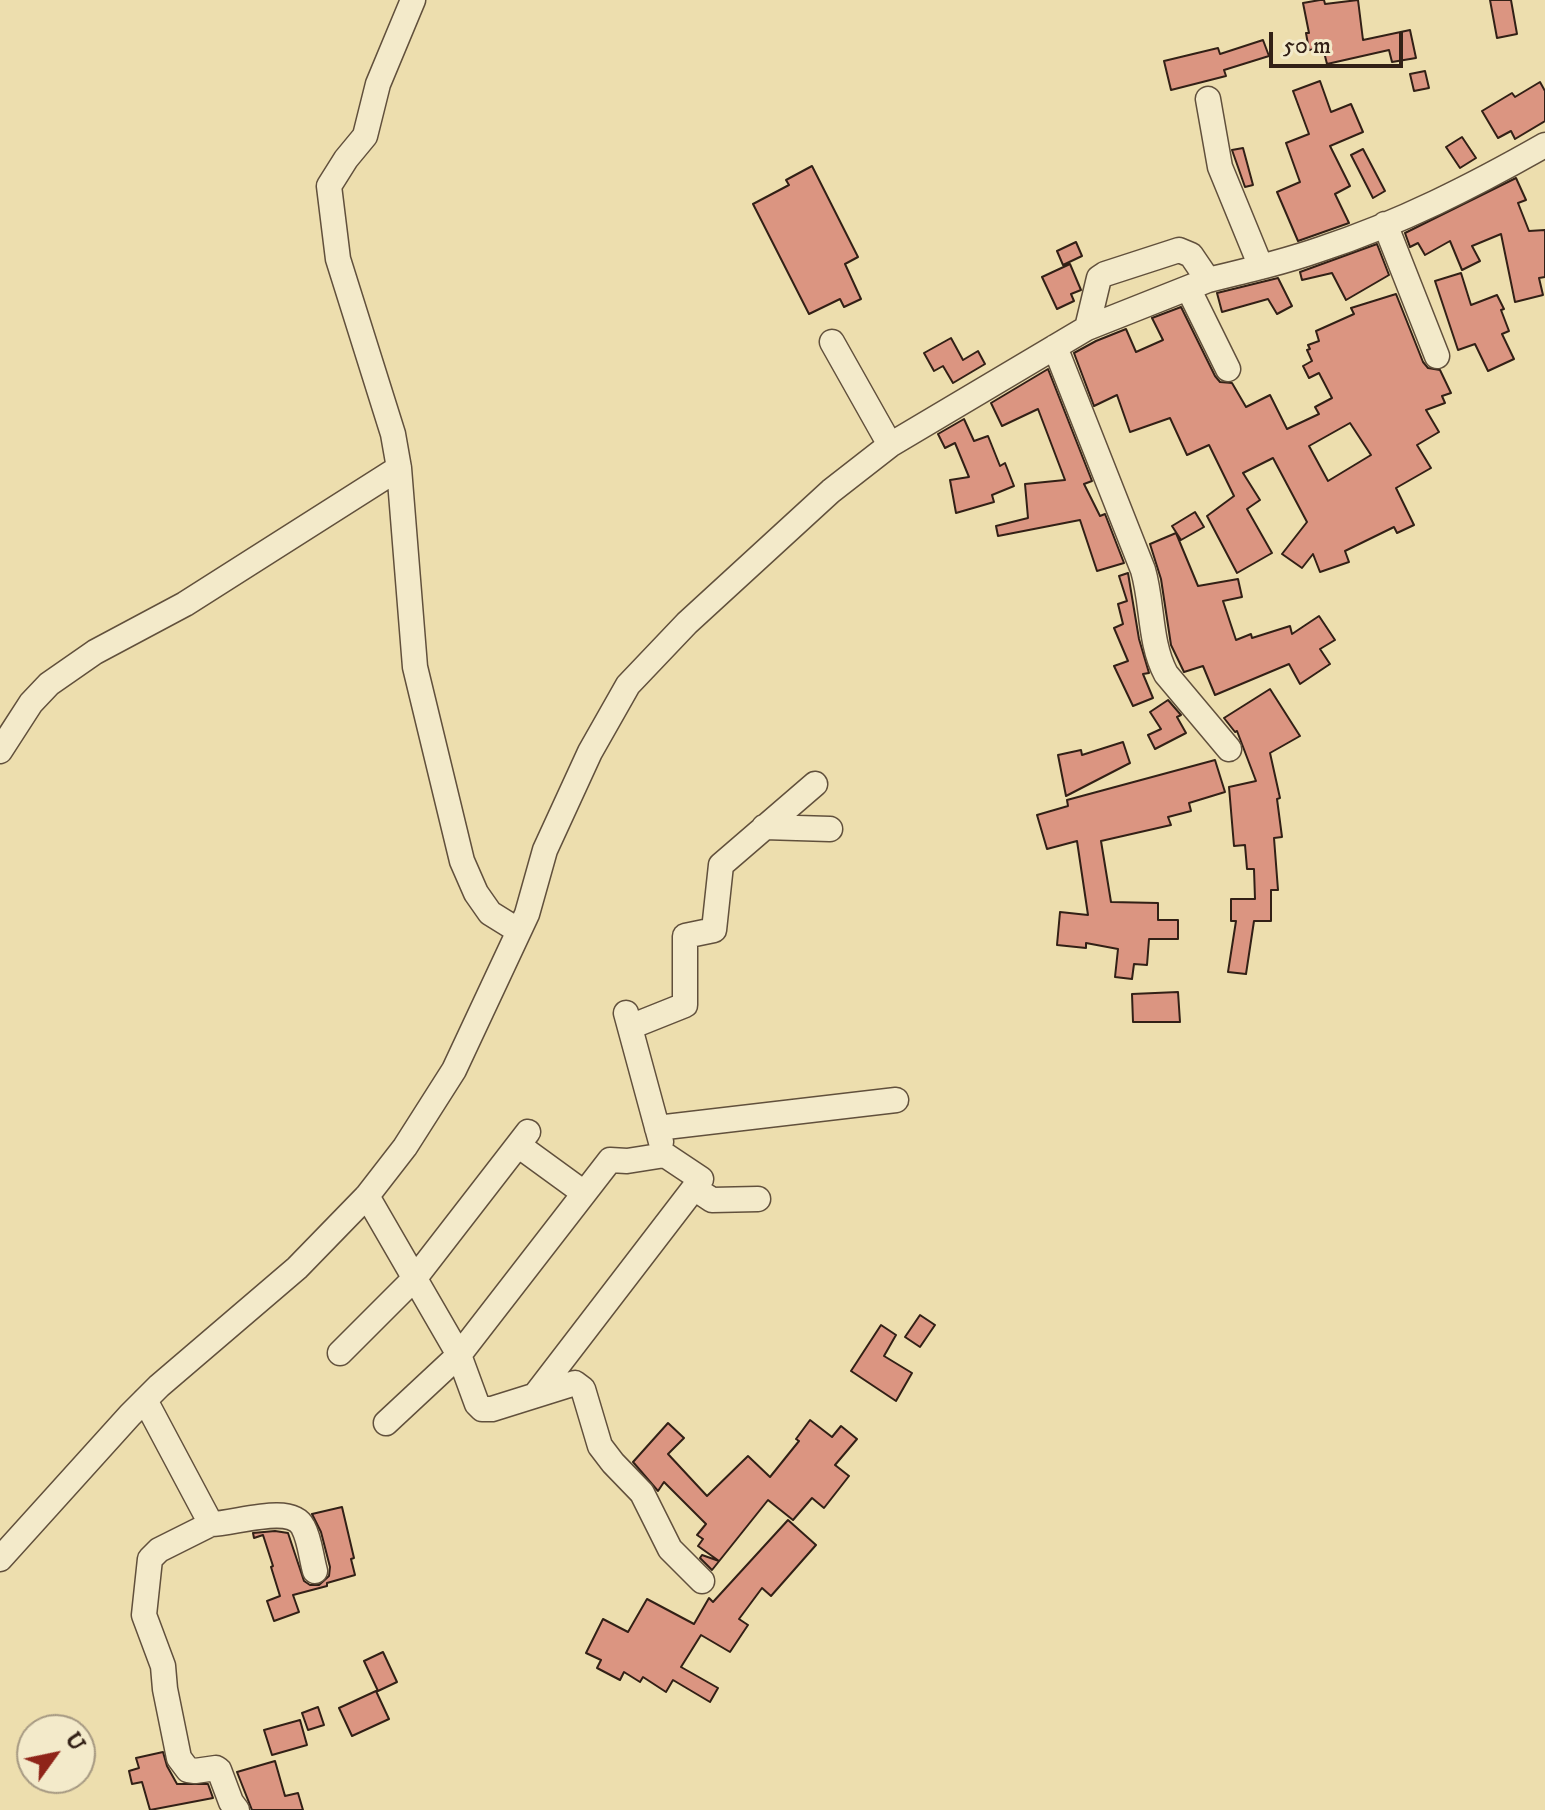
<!DOCTYPE html>
<html>
<head>
<meta charset="utf-8">
<style>
	body { margin:0 }
	#map { position:relative; width:1545px; height:1810px; overflow:hidden; background:#eddeae; font-family:"IM FELL DW Pica",serif }
	canvas { display:block }
	.north { position:absolute; left:16px; top:1714px; width:80px; height:80px; box-sizing:border-box; background:#f3eaca; border:2px solid #a69982; border-radius:50%; rotate:57deg; font-size:22px; font-weight:700; line-height:32px; text-align:center; color:#322016 }
	.north::after { content:''; display:block; margin:auto; width:28px; height:36px; background:#8f2418; clip-path:polygon(50% 0,100% 100%,50% 72%,0 100%) }
	.scale { position:absolute; left:1269px; top:32px; width:134px; height:36px; box-sizing:border-box; border:4px solid #322016; border-top:0; padding-left:10px; font-size:24px; line-height:28px; white-space:nowrap; color:#322016; -webkit-text-stroke:6px #f3eaca; paint-order:stroke }
</style>
</head>
<body>
<div id="map">
<canvas width="1545" height="1810"></canvas>
<div class="north">U</div>
<div class="scale">50 m</div>
</div>
<script>
const g = document.querySelector('canvas').getContext('2d');
g.lineJoin = 'round';
function fillPath(path, color) { g.fillStyle = color; g.fill(path, 'evenodd'); }
function trace(path, color, width, dash) { g.strokeStyle = color; g.lineWidth = width; g.lineCap = dash ? 'butt' : 'round'; g.setLineDash(dash || []); g.stroke(path); }
const building = new Path2D(`
	M1320 0H1324L1325 4 1358 0 1363 40 1410 30 1416 58 1392 62 1389 50 1327 64 1323 48 1309 50 1306 33H1309L1303 3Z
	M1490 0H1511L1517 34 1497 38Z
	M1263 40 1269 56 1224 70 1226 76 1171 90 1164 61 1218 48 1220 54Z
	M1425 71 1429 88 1414 91 1410 74Z
	M1320 81 1331 112 1351 104 1363 132 1330 146 1350 186 1335 194 1349 223 1298 241 1277 192 1300 182 1286 143 1309 134 1293 91Z
	M1540 82 1545 91V121L1515 139 1511 131 1498 138 1482 111 1512 93 1515 97Z
	M1462 137 1476 158 1460 168 1446 147Z
	M1243 148 1253 185 1245 187 1232 150Z
	M1363 149 1385 191 1373 198 1351 155Z
	M812 166 858 257 845 264 861 299 844 307 840 299 809 314 753 204 789 185 786 180Z
	M1516 178 1526 200 1518 203 1529 231 1545 230V277L1539 278 1543 295 1515 302 1501 234 1472 246 1480 261 1462 270 1450 241 1425 255 1418 243 1410 247 1405 233Z
	M1076 242 1082 256 1063 265 1057 251Z
	M1377 244 1389 275 1346 300 1332 273 1302 280 1300 272Z
	M1070 264 1081 290 1071 294 1074 301 1057 309 1042 277Z
	M1461 273 1471 305 1497 295 1504 309 1501 310 1509 331 1502 334 1514 359 1488 371 1475 344 1458 350 1435 281Z
	M1278 278 1292 306 1277 314 1268 299 1222 312 1217 293Z
	M1396 294 1423 362 1428 368 1440 370 1451 393 1442 396 1445 403 1426 410 1439 432 1417 445 1431 468 1396 488 1414 525 1397 533 1394 527 1345 551 1349 562 1320 572 1313 554 1302 568 1282 554 1307 522 1273 458 1243 473 1260 500 1247 509 1272 553 1237 573 1207 516 1234 496 1209 445 1187 455 1170 418 1130 432 1117 395 1094 406 1074 353 1096 341 1126 329 1136 352 1163 340 1152 318 1181 307 1215 376 1220 382 1232 383 1246 407 1270 395 1287 429 1319 414 1315 407 1332 398 1319 373 1309 378 1303 366 1312 361 1307 350 1310 349 1308 345 1319 341 1316 331 1354 314 1351 308ZM1350 423 1371 455 1328 481 1309 446Z
	M951 338 963 360 978 351 985 364 953 383 943 366 934 371 924 353Z
	M1048 369 1092 481 1084 484 1100 516 1105 514 1124 563 1097 571 1080 520 998 536 996 526 1028 518 1025 484 1065 480 1038 409 1002 426 991 403Z
	M964 419 974 441 988 436 1000 466 1005 463 1014 486 992 495 994 502 956 513 950 480 969 477 955 443 945 448 938 434Z
	M1195 512 1204 527 1181 540 1172 526Z
	M1176 533 1198 586 1238 579 1242 597 1223 601 1236 640 1251 634 1252 638 1290 626 1292 634 1319 616 1335 640 1320 649 1330 664 1300 684 1289 664 1215 695 1203 666 1184 672 1171 645 1161 579 1150 544Z
	M1128 573 1139 639 1149 673 1143 674 1153 698 1133 706 1114 666 1128 661 1114 628 1123 624 1118 604 1127 601 1119 576Z
	M1270 689 1300 736 1270 753 1280 798 1277 799 1282 837 1274 838 1278 890H1271V921H1254L1246 974 1228 972 1236 921H1231V899H1255L1254 869H1247L1245 845 1234 846 1229 787 1256 781 1237 731 1235 732 1224 718Z
	M1168 700 1181 715 1177 717 1186 733 1155 749 1148 735 1161 729 1150 712Z
	M1123 742 1130 763 1066 796 1058 755 1081 750 1082 755Z
	M1215 760 1225 792 1189 803 1191 811 1168 817 1171 825 1101 841 1111 902 1158 903V920H1178V939H1149L1147 965 1134 964 1132 979 1115 977 1118 949 1086 943V948L1057 945 1060 912 1088 915 1077 841 1047 849 1037 815 1068 806 1067 800Z
	M1178 992 1180 1022H1133L1132 994Z
	M920 1315 935 1325 920 1347 905 1337Z
	M881 1325 896 1335 884 1356 912 1373 896 1401 851 1371Z
	M810 1420 832 1437 841 1426 857 1439 835 1465 849 1476 824 1508 812 1498 793 1520 768 1500 712 1570 700 1558 702 1555 719 1561 698 1546 703 1539 697 1535 706 1524 664 1482 658 1491 633 1462 668 1423 684 1438 668 1454 707 1496 748 1456 770 1477 799 1441 796 1439Z
	M342 1507 354 1558 351 1559 355 1575 327 1583V1586L293 1595 299 1612 274 1621 267 1601 280 1596 271 1567 273 1566 263 1535 254 1538 253 1533 275 1531 288 1533 304 1581 310 1585H319L329 1576 330 1567 321 1532 312 1514Z
	M788 1520 816 1545 771 1596 762 1588 739 1619 748 1625 730 1652 701 1635 681 1667 718 1688 710 1702 673 1680 666 1692 643 1677 640 1682 624 1672 620 1680 597 1668 601 1660 586 1653 603 1619 628 1632 647 1599 694 1624 709 1598 713 1602Z
	M383 1652 397 1682 378 1691 364 1661Z
	M376 1691 389 1719 352 1736 339 1708Z
	M318 1707 324 1725 308 1730 302 1713Z
	M300 1720 307 1745 272 1755 264 1730Z
	M163 1752 167 1766 177 1784H208L213 1798 150 1810 142 1782 132 1784 129 1771 139 1768 136 1758Z
	M275 1761 285 1796 298 1793 303 1810H252L237 1772Z`);
fillPath(building, '#db9581');
trace(building, '#322016', 2);
const minor = new Path2D(`
	M413 0 378 84 365 136 346 159 329 186 338 259 393 434 399 468 415 667 462 861 476 893 490 913 519 931
	M1208 99 1220 167 1261 267
	M1385 224 1437 356
	M1188 288 1228 369
	M1087 328 1208 280
	M832 342 890 445
	M1055 347 1143 570C1153 604 1149 642 1166 674L1229 749
	M0 751 31 703 49 684 95 652 185 604 399 468
	M764 827 830 829
	M626 1013 661 1142
	M630 1027 685 1005V936L714 930 721 865 815 784
	M657 1128 896 1100
	M518 1145 584 1193
	M694 1188 712 1200 758 1199
	M367 1196 459 1355 477 1404 482 1409H492L575 1383 583 1389 600 1446 613 1463 642 1493 670 1549 702 1581
	M340 1353 415 1278 528 1132
	M145 1400 211 1524C235 1524 291 1503 303 1527 310 1540 311 1557 315 1571
	M386 1423 459 1355 610 1160 627 1161 665 1155 701 1179 536 1394
	M211 1524 159 1550 150 1559 144 1615 163 1666 165 1689 179 1758 188 1770 195 1771 216 1768 219 1770 231 1802 237 1810
	M0 1559 130 1415 159 1386 297 1268 367 1196 405 1147 454 1070 527 914 545 850 590 752 628 685 687 623 831 491 890 445 1087 328 1099 278 1105 274 1179 250 1191 255 1208 280C1246 271 1284 262 1321 249 1400 223 1473 186 1545 145`);
trace(minor, '#61503c', 27);
trace(minor, '#f3eaca', 24);
</script>
</body>
</html>
